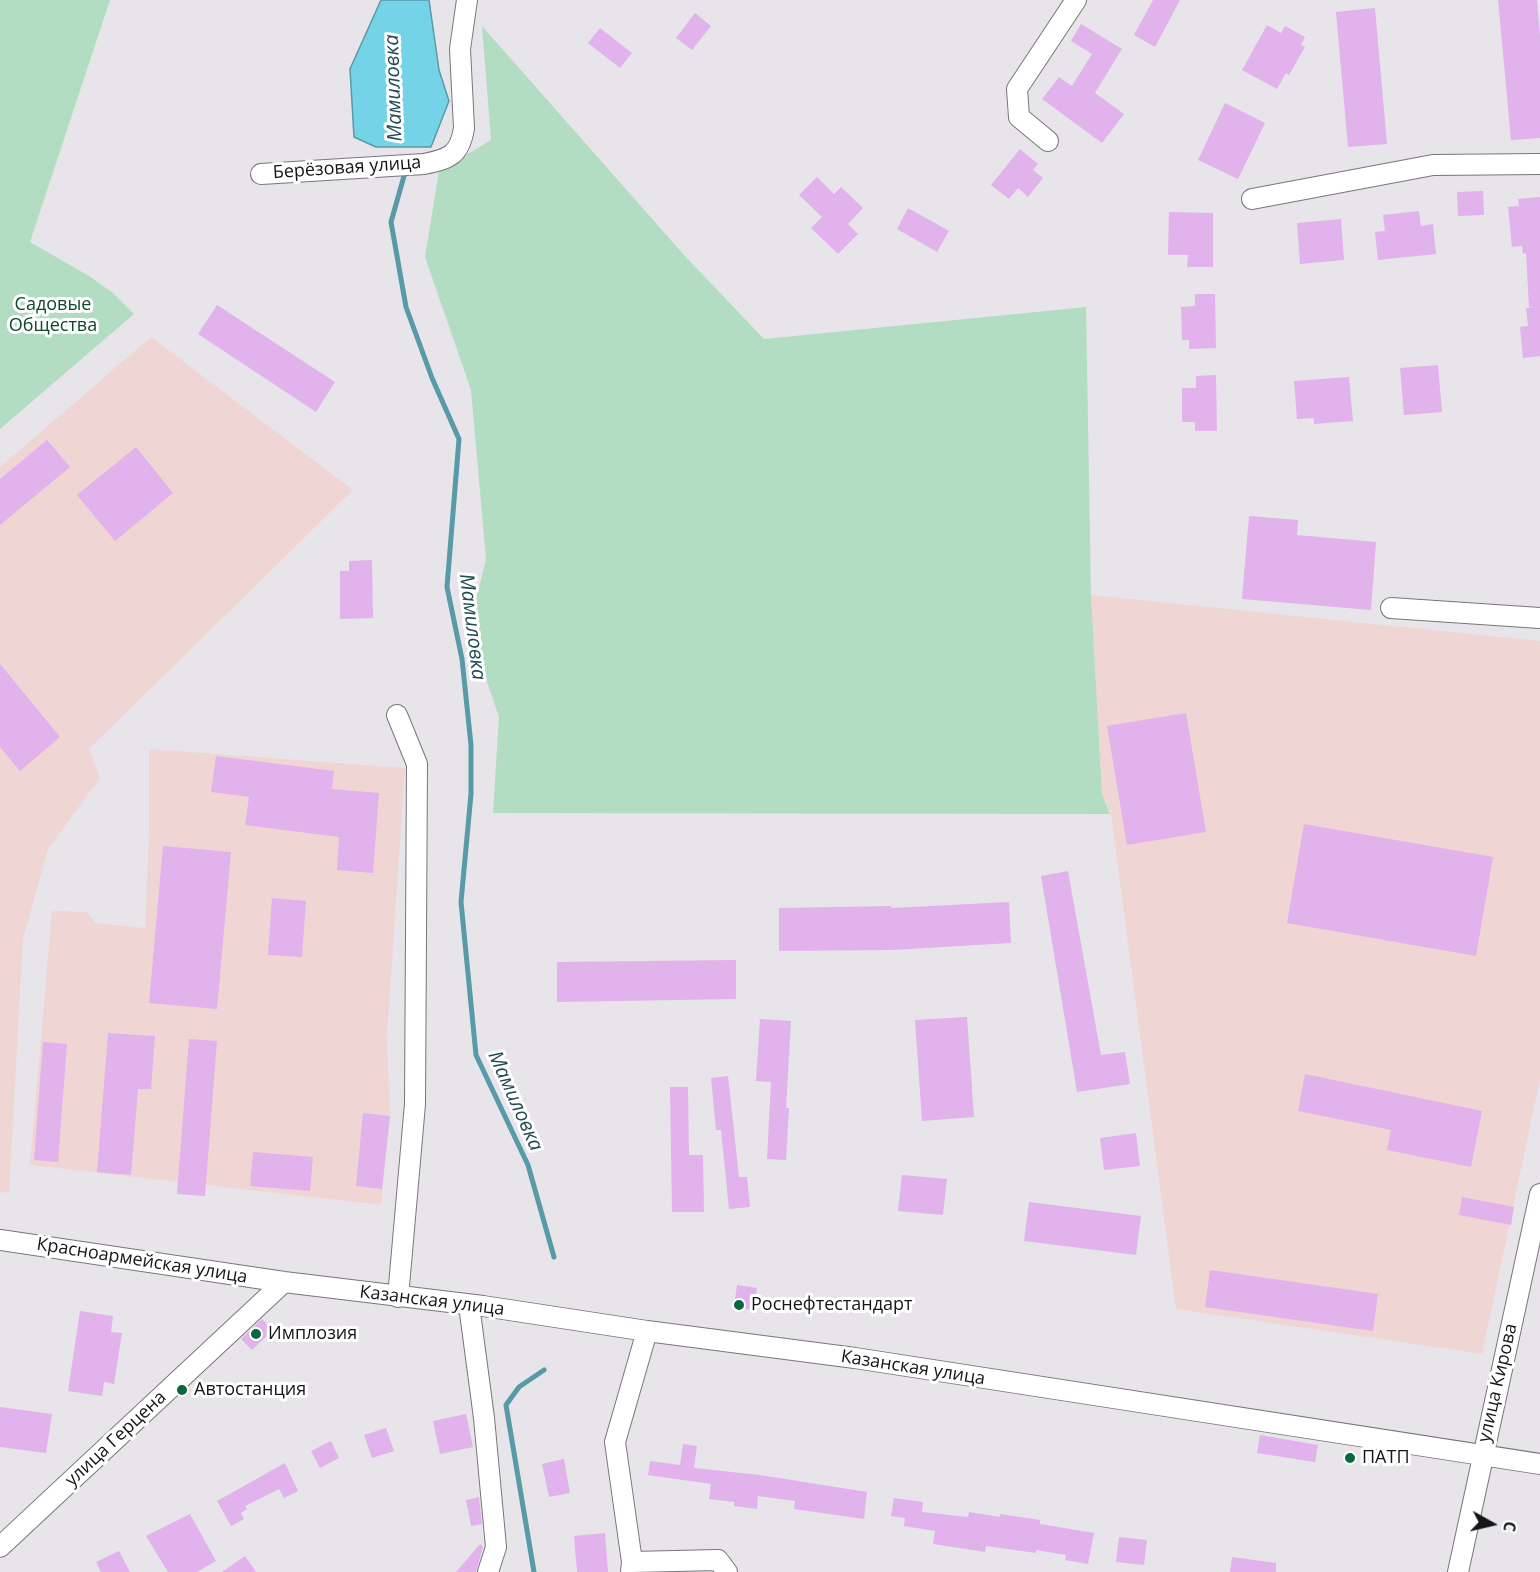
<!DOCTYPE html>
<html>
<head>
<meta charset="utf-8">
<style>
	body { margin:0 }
	#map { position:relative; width:1540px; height:1572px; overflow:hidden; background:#e7e5e9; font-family:"Open Sans",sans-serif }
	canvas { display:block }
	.north { position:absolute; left:1462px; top:1494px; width:60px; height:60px; -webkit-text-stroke:4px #fff; paint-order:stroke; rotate:98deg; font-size:16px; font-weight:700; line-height:24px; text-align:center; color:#151416 }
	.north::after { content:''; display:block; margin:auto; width:21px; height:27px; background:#151416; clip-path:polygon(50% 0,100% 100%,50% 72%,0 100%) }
</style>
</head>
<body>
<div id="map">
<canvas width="1540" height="1572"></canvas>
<div class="north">С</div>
</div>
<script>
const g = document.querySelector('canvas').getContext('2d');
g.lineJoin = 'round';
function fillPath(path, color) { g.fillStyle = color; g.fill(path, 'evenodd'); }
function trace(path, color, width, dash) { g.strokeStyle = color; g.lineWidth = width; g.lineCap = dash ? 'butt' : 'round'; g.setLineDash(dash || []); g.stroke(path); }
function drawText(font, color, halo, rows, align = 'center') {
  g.font = font + ' "Open Sans",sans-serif'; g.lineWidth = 6; g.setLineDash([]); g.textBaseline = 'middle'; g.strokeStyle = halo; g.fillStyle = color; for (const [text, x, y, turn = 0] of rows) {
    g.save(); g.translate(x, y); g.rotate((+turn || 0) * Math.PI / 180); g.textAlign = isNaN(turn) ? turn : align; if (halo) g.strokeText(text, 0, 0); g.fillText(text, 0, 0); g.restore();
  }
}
fillPath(new Path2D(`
	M151 337 353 490 89 749 100 778 48 849 23 939 9 1193 0 1192V467Z
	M1091 595 1540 641V1079L1482 1354 1176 1309 1111 814 1102 794Z
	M149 749 405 768 387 1037 390 1115 381 1205 30 1165 52 911 87 912 95 923 145 928 149 835Z`), '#f0d5d5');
fillPath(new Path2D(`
	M0 0H110L30 242 89 276 113 293 134 314 0 429Z
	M482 26 684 255 764 339 1086 307 1091 595 1102 794 1110 814 493 813 499 717 469 629 486 559 471 390 425 257 439 171 491 140Z`), '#b3ddc3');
const water = new Path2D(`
	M381 0H429L439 70 449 101 431 147H376L354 137 350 69Z`);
fillPath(water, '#75d3e7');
trace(water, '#589aa8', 1.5);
trace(new Path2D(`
	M406 169 391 222 406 307 432 378 459 439 447 587 462 659 471 745V794L461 902 476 1055 528 1165 554 1257
	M534 1572 506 1405 519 1387 544 1370`), '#589aa8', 5);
fillPath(new Path2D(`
	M1153 0H1180L1155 47 1134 35Z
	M1498 0H1537L1540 36V138L1511 140Z
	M1375 8 1387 144 1348 147 1336 12Z
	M695 13 711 26 692 50 676 38Z
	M1081 24 1122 49 1095 93 1124 114 1102 143 1042 99 1059 77 1072 86 1092 54 1071 41Z
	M1267 25 1281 33 1285 26 1305 37 1301 45 1305 47 1289 75 1286 73 1277 89 1242 70Z
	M600 28 632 53 620 68 588 43Z
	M1225 103 1265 123 1238 179 1198 160Z
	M1020 149 1038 164 1033 170 1043 178 1028 197 1018 188 1009 199 991 185Z
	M817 177 834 194 841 187 863 208 848 224 858 234 838 254 811 228 822 217 799 195Z
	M1483 191 1484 215 1458 216 1457 192Z
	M1540 197V356L1523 358 1520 327 1528 326 1526 308 1535 307H1529L1526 253 1523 254 1522 246 1512 247 1508 207 1519 206 1518 199Z
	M908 208 949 231 937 252 897 229Z
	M1419 211 1421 226 1433 224 1436 254 1378 260 1375 232 1385 231 1383 215Z
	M1169 212 1213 213V267H1187L1188 255H1168Z
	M1341 219 1344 260 1300 264 1297 223Z
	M1195 294H1215L1216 348 1189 349V340H1182L1181 307 1195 306Z
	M217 305 335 382 316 412 198 334Z
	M1438 365 1442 412 1404 415 1400 368Z
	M1216 375 1217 431H1195V422H1182V388H1196V376Z
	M1349 377 1353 421 1314 424V418L1297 419 1294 381Z
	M47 440 70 467 0 525V479Z
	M136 447 173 493 115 541 77 495Z
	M1249 516 1298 520 1297 535 1376 542 1371 610 1242 599Z
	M372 560 373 618 340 619V571H349V561Z
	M0 664 60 737 20 771 0 747Z
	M1186 713 1206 832 1127 845 1107 726Z
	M216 756 334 771 332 789 379 793 373 873 337 870 339 837 245 825 249 797 211 792Z
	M1304 824 1493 857 1476 956 1287 923Z
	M163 846 231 852 217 1009 149 1003Z
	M1068 871 1101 1055 1125 1052 1130 1084 1077 1092 1041 876Z
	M272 898 306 901 302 957 268 955Z
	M1009 902 1011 943 892 950 779 951V908L891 906V908Z
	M736 960V999L557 1002V962Z
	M967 1017 974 1117 922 1121 915 1020Z
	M760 1019 791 1021 786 1108H789L786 1160 767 1159 771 1082 756 1081Z
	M108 1033 155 1036 151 1089H138L131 1175 97 1172Z
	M189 1039 217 1041 205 1196 177 1194Z
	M43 1042 67 1044 58 1162 34 1160Z
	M1305 1074 1482 1111 1471 1167 1387 1150 1391 1130 1298 1111Z
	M728 1076 739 1177H747L750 1207 729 1209 721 1130H716L711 1078Z
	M670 1087H688L689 1155H703L704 1212H672Z
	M363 1113 390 1116 382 1189 356 1186Z
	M1136 1133 1140 1166 1104 1170 1100 1138Z
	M253 1152 313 1157 310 1191 250 1186Z
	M902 1175 947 1179 943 1215 898 1211Z
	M1462 1197 1514 1207 1511 1225 1459 1215Z
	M1029 1202 1141 1216 1136 1255 1024 1241Z
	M1210 1270 1378 1294 1373 1331 1205 1307Z
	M737 1285 757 1288 754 1310 734 1307Z
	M80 1311 113 1316 111 1332 122 1333 114 1384 104 1382 102 1396 68 1391Z
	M262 1319 273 1330 252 1350 241 1339Z
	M0 1407 52 1414 46 1453 0 1447Z
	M466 1414 473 1447 440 1454 433 1421Z
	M386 1428 394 1451 372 1458 364 1435Z
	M1260 1435 1318 1445 1315 1462 1257 1453Z
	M331 1441 339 1458 320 1468 311 1451Z
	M683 1444 697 1446 694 1468 760 1475 867 1492 864 1519 794 1509 795 1501 758 1496 757 1509 734 1506V1502L709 1499 711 1484 648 1475 650 1461 680 1465Z
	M564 1459 570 1493 549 1497 542 1464Z
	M285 1463 298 1491 284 1498 279 1489 245 1506 247 1509 241 1513 244 1519 231 1526 217 1501Z
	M479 1497 482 1524 471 1526 466 1500Z
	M894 1498 923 1502 922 1512 968 1517 969 1512 1000 1517V1514L1040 1520V1524L1094 1533 1088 1564 1065 1560 1066 1555 1036 1550V1553L986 1546 985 1552 933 1544 935 1531 904 1526 905 1518 891 1516Z
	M190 1514 216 1561 197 1572H168L146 1536Z
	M605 1533 608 1572H577L574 1536Z
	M1119 1537 1147 1540 1144 1565 1116 1562Z
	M480 1544 483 1547 476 1572H456Z
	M119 1551 130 1572H101L96 1562Z
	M245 1556 256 1572H222Z
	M1232 1557 1276 1563V1572H1230Z`), '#e1b2eb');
const minor = new Path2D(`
	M1048 141 1019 117 1017 89 1076 0
	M261 174 424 164C449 159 460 155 464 128L460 49 467 0
	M1252 199 1433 165 1540 164
	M1391 608 1540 618
	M397 715 417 764 415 1104 398 1297
	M0 1240 284 1282 483 1306 647 1331 855 1358 1540 1464
	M469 1305 484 1418 496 1547 488 1572
	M0 1547 284 1282
	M632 1562 718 1560 727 1572
	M631 1572 632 1562 615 1442 647 1331
	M1458 1572 1540 1194`);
trace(minor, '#78767a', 22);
trace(minor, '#fff', 20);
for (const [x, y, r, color] of [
	[739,1305,6,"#06693d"],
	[256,1334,6,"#06693d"],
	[182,1390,6,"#06693d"],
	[1350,1458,6,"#06693d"]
]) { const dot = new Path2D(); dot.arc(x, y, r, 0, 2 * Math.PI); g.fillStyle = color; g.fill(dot); trace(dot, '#fff', 2); }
drawText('18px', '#151416', '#fff', [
	["Берёзовая улица",347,168,-4],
	["Красноармейская улица",142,1261,9],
	["Казанская улица",432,1301,7],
	["Казанская улица",913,1368,9],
	["улица Кирова",1498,1383,-77],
	["улица Герцена",116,1439,-43]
]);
drawText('18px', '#0e472d', '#fff', [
	["Садовые",53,305],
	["Общества",53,326]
]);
drawText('18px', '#151416', '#fff', [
	["Роснефтестандарт",751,1305],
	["Имплозия",268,1334],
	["Автостанция",194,1390],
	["ПАТП",1362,1458]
], 'left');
drawText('italic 20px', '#214b54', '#fff', [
	["Мамиловка",394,88,-92],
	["Мамиловка",472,627,83],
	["Мамиловка",515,1101,66]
]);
</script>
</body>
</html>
